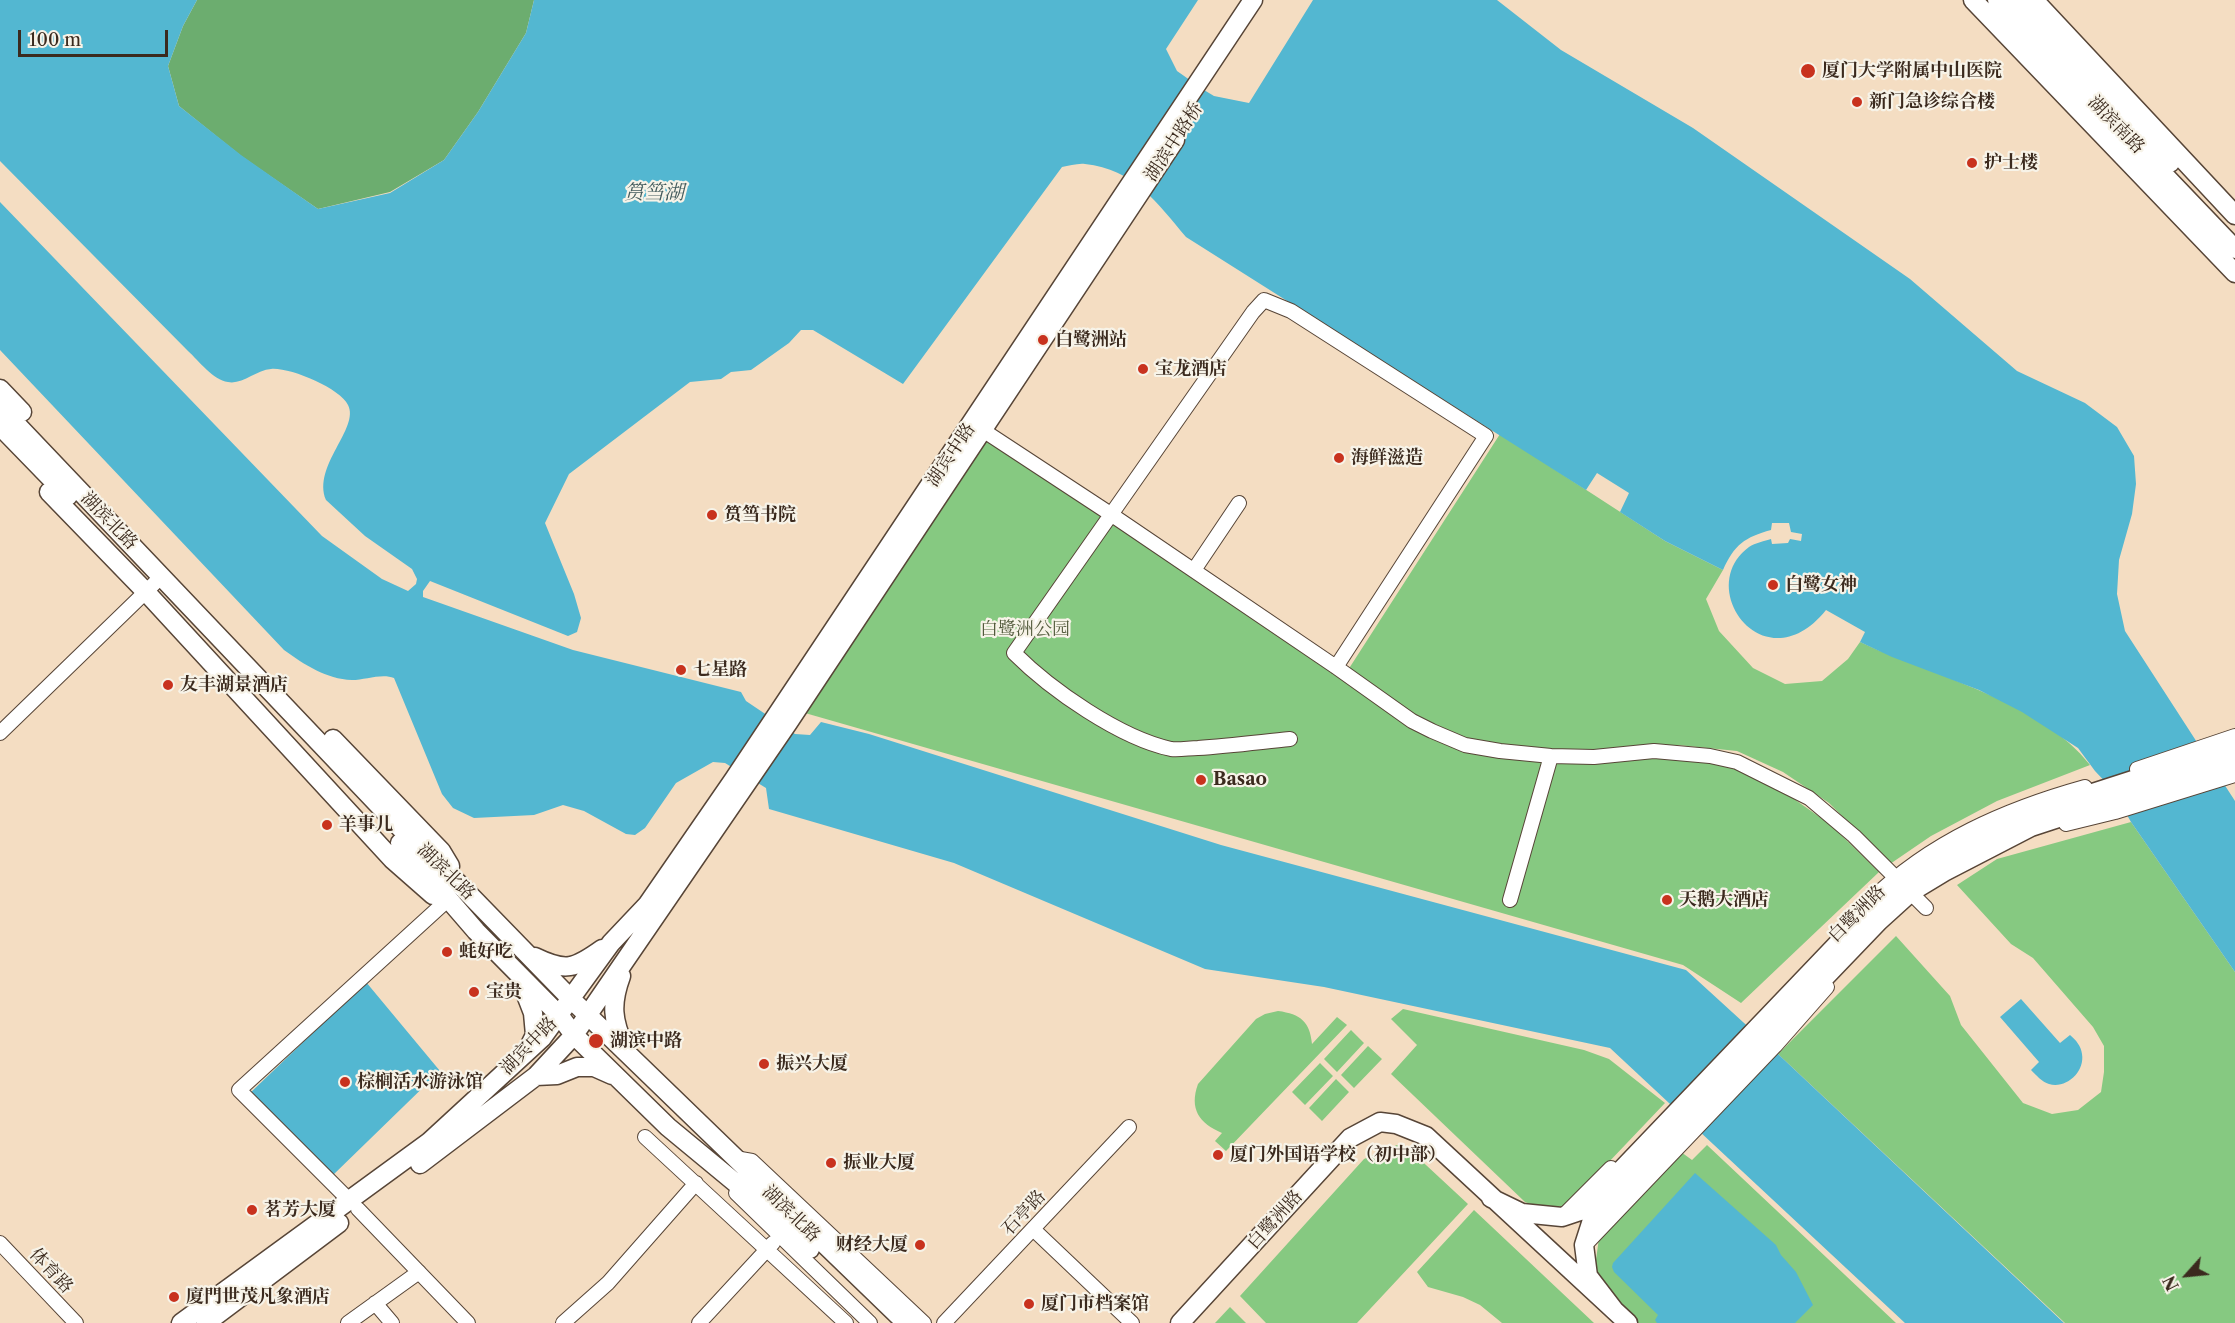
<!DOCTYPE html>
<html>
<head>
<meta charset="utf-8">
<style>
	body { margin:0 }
	#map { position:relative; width:2235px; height:1323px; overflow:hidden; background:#f4ddc2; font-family:"Libre Caslon Text",serif }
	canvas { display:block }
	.north { position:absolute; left:2157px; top:1245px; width:60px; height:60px; -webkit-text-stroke:4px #f7f3e8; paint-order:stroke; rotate:243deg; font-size:16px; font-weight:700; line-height:24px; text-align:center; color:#3b2a1e }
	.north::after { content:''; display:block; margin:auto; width:21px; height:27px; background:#3b2a1e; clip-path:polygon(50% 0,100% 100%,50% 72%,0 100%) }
	.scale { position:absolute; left:18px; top:30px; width:150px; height:27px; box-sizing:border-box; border:3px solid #3b2a1e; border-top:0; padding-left:8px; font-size:18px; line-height:21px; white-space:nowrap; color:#3b2a1e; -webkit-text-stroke:4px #f7f3e8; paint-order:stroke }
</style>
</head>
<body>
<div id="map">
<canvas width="2235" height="1323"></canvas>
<div class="north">N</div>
<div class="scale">100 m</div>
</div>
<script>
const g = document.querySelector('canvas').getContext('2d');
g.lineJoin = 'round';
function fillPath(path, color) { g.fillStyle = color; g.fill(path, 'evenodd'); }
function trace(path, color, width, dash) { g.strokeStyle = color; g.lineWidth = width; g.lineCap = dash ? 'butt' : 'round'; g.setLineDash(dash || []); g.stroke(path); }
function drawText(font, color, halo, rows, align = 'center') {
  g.font = font + ' "Libre Caslon Text","Noto Serif SC",serif'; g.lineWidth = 4.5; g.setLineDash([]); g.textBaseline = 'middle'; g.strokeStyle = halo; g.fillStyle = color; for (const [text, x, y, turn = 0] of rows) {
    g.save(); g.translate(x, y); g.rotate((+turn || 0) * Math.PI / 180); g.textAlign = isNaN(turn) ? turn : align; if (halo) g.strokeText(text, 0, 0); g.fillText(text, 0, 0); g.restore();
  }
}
fillPath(new Path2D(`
	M984 429 1406 725 1458 749 1654 751 1710 756 1777 787 1831 825 1879 872 1741 1003 1683 965 805 713Z
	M1500 434 1665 541 1723 570 1706 599 1719 631 1753 668 1785 684 1822 681 1848 659 1860 642C1931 675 2042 702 2090 765L1997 801 1931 836 1890 864 1829 803 1783 772 1737 751 1678 745 1565 751 1480 743 1416 718 1348 670Z
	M2131 822 2235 972V1323H2065L1778 1054 1896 936 1950 996 1961 1025 2023 1103 2052 1114 2078 1110 2101 1092 2104 1072V1046L2093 1027 2033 958 2011 944 1957 885 1997 859Z
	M1403 1009 1584 1050 1609 1059 1665 1103 1568 1205 1545 1209 1525 1202 1391 1074 1417 1045 1391 1019Z
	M1278 1011C1301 1014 1310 1022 1312 1044L1337 1017 1347 1025 1226 1151 1215 1141 1222 1133C1199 1123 1189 1109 1198 1084L1256 1019 1265 1014Z
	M1351 1030 1364 1043 1337 1072 1324 1059Z
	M1368 1046 1382 1059 1354 1088 1341 1075Z
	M1320 1063 1333 1076 1305 1105 1292 1092Z
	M1336 1079 1349 1092 1322 1121 1309 1108Z
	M1397 1145 1412 1152 1468 1204 1357 1323H1266L1240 1296 1364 1159Z
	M1707 1145 1896 1323H1636L1597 1279 1595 1267 1599 1238 1681 1152 1692 1160Z
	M1474 1210 1594 1323H1502L1480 1305 1463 1297 1428 1287 1417 1272Z
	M1230 1307 1246 1323H1215Z`), '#86c981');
fillPath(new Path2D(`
	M197 0H534L526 33 478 112 444 160 390 192 318 209 241 156 179 106 168 66 183 26Z`), '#6cad6f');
fillPath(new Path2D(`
	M0 0H197L183 26 168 66 179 106 241 155 318 209 390 193 444 160 478 112 526 33 534 0H1198L1166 49 1177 71 1204 90 1214 96 1249 103 1313 0H1497L1561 50 1693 128 1910 279 2017 371 2085 403 2117 427 2134 456 2136 484 2132 514 2119 560 2117 594 2125 631 2235 801V972L2131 822 2112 789 2095 771 2078 748 2022 712 1979 690 1892 657 1860 642 1865 632 1826 610C1765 686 1693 588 1749 547 1755 543 1765 541 1771 539L1772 544 1788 543 1790 539 1801 541 1802 534 1791 532 1789 523H1772L1771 530C1745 537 1734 545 1723 570L1665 541 1620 512 1629 493 1597 473 1586 490 1186 237C1157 203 1134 169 1085 164 1078 163 1069 166 1062 167L903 384 813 330H801L789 343 751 370 731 372 721 379 690 382 569 474 545 523 574 594 581 618 577 632 568 636 430 581 423 591V597L573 650 741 692 746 701 795 734 810 735 821 722 869 734 1221 845 1686 970 1778 1054 2064 1323H1905L1610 1048 1324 987 1205 969 954 863 769 809 766 788 725 763 713 762 676 783 645 828 635 835 626 834 584 811 563 805 534 815 474 818 453 808 442 794 394 678C382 673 365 680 352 680 326 679 305 665 284 650L0 350V202L322 536 382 579 408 591 416 584 417 579 412 569 365 536 326 500C312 466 360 428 348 405 340 388 289 367 271 369 256 370 242 385 228 382 213 380 199 361 188 351L0 161Z
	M366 982 440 1071 332 1176 249 1094Z
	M2021 999 2060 1043 2070 1035C2076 1040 2081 1046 2082 1054 2085 1072 2066 1089 2049 1084 2042 1082 2036 1075 2031 1070L2039 1062 2000 1017Z
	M1695 1173 1776 1245 1781 1255 1796 1272 1813 1305 1795 1323H1657L1655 1320 1658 1315 1614 1272 1612 1267 1613 1263Z`), '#53b7d1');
const minor = new Path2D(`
	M975 425 1112 515 1336 667 1412 721 1432 731 1465 745 1500 751 1551 756 1594 757 1654 751 1710 756 1737 762 1809 798 1854 836 1926 908
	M1194 570 1239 503
	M0 733 162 576
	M1290 739C1260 742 1229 746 1198 748 1190 748 1179 750 1171 749 1120 738 1051 690 1014 653L1253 312 1264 300 1291 311 1486 436 1336 667
	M2137 769 2235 736
	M2066 824 2115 812 2235 775
	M1510 900 1551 756
	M1871 900C1930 842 2006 809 2085 787
	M645 1137 846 1323
	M735 1158 752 1161 924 1323
	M736 1193 870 1323
	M349 1200 239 1090 443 904
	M358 1209 468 1323
	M1563 1216 1611 1168
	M1033 1229 1132 1323
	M0 1243 76 1323
	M1586 1244 1775 1046 1827 987
	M375 1303 392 1323
	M348 1323 419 1272
	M563 1323 608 1283 696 1183
	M699 1323 773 1243
	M944 1323 1129 1127`);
const major = new Path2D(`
	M1973 0 2235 273
	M1997 0 2235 249
	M2015 0 2170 163
	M2034 0 2235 215
	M0 389 22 412
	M0 407 410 838 461 886 571 999 906 1323
	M0 426 68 496
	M49 492 146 592 392 859 433 895
	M333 739 441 851 450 866
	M400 843 476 931 559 1015 574 1035 668 1127 772 1213 810 1249
	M535 957C566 972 574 969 602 949
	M621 976C611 1003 612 1021 625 1047
	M521 982 533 1013 535 1035 528 1049
	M536 1076 557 1075 577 1067H594L612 1075
	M420 1164 536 1076 574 1035 788 723 1175 140
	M1491 1198 1522 1213 1562 1217 1583 1210 1867 913 1936 858 2043 809 2235 747
	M1614 1310 1588 1276 1584 1245 1592 1220 1879 921 1911 892 1944 872 2031 827 2235 760
	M181 1323 429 1142 542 1038 611 943 647 905 734 779 1253 0
	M206 1323 339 1223
	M1180 1323 1350 1138 1380 1122 1396 1124 1426 1136 1628 1323`);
trace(minor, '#574537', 16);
trace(major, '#574537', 21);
trace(minor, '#fff', 14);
trace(major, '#fff', 18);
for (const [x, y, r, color] of [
	[1808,71,8,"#c8321e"],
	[1857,102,6,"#c8321e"],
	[1972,163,6,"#c8321e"],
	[1043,340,6,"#c8321e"],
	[1143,369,6,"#c8321e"],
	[1339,458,6,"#c8321e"],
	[712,515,6,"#c8321e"],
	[1773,585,6,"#c8321e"],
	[681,670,6,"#c8321e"],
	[168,685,6,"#c8321e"],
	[1201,780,6,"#c8321e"],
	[327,825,6,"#c8321e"],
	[1667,900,6,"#c8321e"],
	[447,952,6,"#c8321e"],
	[474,992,6,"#c8321e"],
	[596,1041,8,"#c8321e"],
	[764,1064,6,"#c8321e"],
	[345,1082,6,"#c8321e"],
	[1218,1155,6,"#c8321e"],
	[831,1163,6,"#c8321e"],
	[252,1210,6,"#c8321e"],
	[920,1245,6,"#c8321e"],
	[174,1297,6,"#c8321e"],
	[1029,1304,6,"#c8321e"]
]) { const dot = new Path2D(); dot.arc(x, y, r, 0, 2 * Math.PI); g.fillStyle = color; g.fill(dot); trace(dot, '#f7f3e8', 2); }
drawText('bold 18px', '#3b2a1e', '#f7f3e8', [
	["厦门大学附属中山医院",1822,71],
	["新门急诊综合楼",1869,102],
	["护士楼",1984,163],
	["白鹭洲站",1055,340],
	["宝龙酒店",1155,369],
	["海鲜滋造",1351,458],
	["筼筜书院",724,515],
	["白鹭女神",1785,585],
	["七星路",693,670],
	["友丰湖景酒店",180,685],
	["Basao",1213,780],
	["羊事儿",339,825],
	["天鹅大酒店",1679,900],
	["蚝好吃",459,952],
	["宝贵",486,992],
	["湖滨中路",610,1041],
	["振兴大厦",776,1064],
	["棕榈活水游泳馆",357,1082],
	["厦门外国语学校（初中部）",1230,1155],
	["振业大厦",843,1163],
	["茗芳大厦",264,1210],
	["财经大厦",908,1245,"right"],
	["廈門世茂凡象酒店",186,1297],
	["厦门市档案馆",1041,1304]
], 'left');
drawText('18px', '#3b2a1e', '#f7f3e8', [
	["湖滨南路",2116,125,46],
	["湖滨中路桥",1174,142,-57],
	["湖宾中路",951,455,-56],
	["湖滨北路",109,521,46],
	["湖滨北路",446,872,44],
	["白鹭洲路",1857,914,-45],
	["湖宾中路",529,1046,-46],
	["石亭路",1024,1213,-47],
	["湖滨北路",791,1214,44],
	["白鹭洲路",1275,1220,-48],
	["体育路",51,1271,47]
]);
drawText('18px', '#525a3c', '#f7f3e8', [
	["白鹭洲公园",1025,630]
]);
drawText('italic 20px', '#435b5d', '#f7f3e8', [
	["筼筜湖",654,193]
]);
</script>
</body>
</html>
